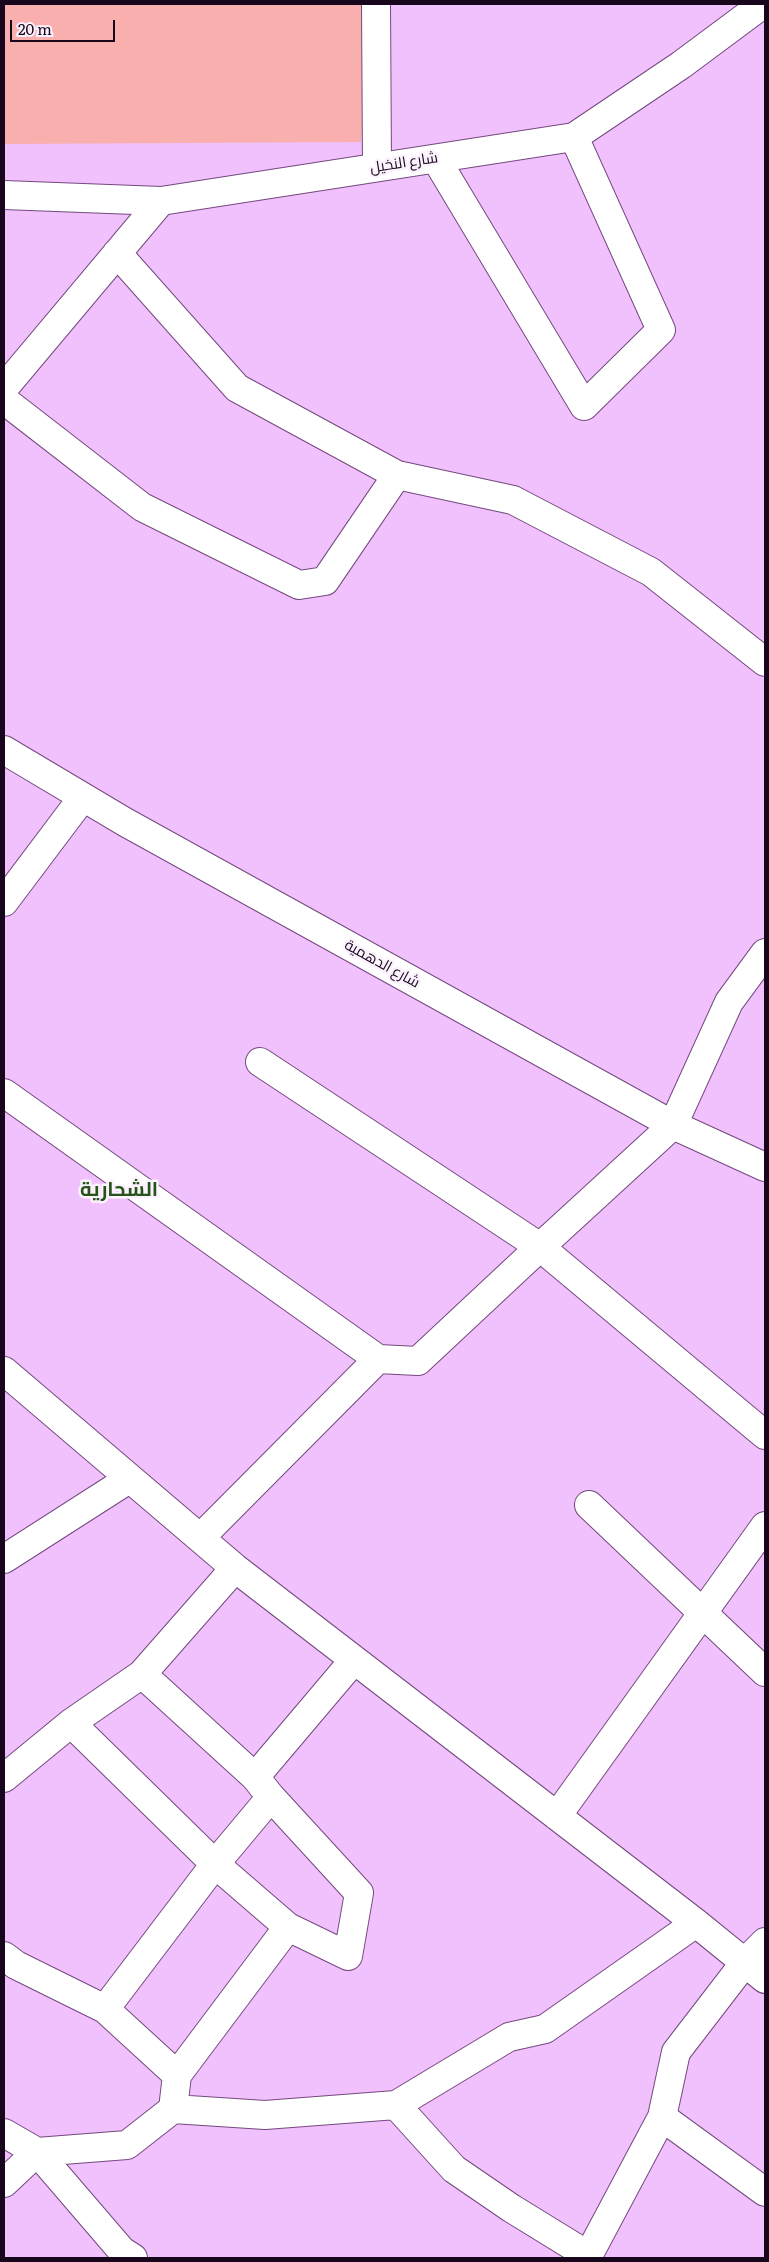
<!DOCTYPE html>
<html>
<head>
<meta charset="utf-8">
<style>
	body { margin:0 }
	#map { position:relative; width:769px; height:2262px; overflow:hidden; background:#f1c1fd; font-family:Literata,serif }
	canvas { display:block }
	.frame { position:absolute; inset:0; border:5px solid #18071c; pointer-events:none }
	.scale { position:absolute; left:10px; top:20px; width:105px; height:22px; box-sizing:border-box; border:2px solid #18071c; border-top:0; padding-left:6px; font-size:15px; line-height:18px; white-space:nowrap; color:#18071c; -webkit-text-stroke:4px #fcf2fe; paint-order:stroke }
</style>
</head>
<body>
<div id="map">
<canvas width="769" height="2262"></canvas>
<div class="frame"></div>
<div class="scale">20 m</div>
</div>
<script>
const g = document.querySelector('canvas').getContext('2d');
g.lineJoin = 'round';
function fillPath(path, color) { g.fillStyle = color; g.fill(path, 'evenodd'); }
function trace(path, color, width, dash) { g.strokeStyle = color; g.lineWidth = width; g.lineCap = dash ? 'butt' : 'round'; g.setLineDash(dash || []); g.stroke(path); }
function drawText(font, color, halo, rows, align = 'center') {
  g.font = font + ' Literata,Cairo,serif'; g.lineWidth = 5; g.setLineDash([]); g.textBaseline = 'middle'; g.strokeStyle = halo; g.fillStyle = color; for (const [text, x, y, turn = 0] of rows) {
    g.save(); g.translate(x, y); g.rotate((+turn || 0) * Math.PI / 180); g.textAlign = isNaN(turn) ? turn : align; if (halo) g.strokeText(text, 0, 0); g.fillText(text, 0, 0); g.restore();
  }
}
fillPath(new Path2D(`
	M4 4H377L361 142 4 144Z`), '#f8afae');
const minor = new Path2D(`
	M376 4 377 167
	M436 159 584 406 661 330 574 137
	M117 253 237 388 397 475 513 500 651 572 765 662
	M4 388 161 201
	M4 400 142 507 299 585 325 581 397 475
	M4 750 125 822 673 1125 765 1167
	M4 902 83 797
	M765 953 729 1002 673 1125 540 1247 765 1435
	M260 1062 540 1247 418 1361 378 1359
	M4 1093 378 1359 200 1538
	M4 1371 235 1568 696 1923 765 1979
	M589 1505 765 1672
	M4 1559 129 1479
	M71 1723 215 1864 288 1927 348 1956 359 1893 271 1797 255 1777 142 1674
	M255 1777 354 1660
	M4 1778 71 1723 142 1674 235 1568
	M557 1816 765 1526
	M765 1942 746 1961 676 2052 662 2117 765 2192
	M4 1956 16 1965 105 2009 177 2075
	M105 2009 215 1864 271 1797
	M396 2105 454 2169 511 2208 589 2256
	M173 2109 265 2115 396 2105 509 2037 545 2029 696 1923
	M4 2133 37 2152 127 2145 173 2109 177 2075 288 1927
	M4 2183 37 2152 122 2251 133 2258
	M587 2258 662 2117`);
const tertiary = new Path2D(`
	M4 195 161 201 574 137 681 65 763 4`);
trace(minor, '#744a7e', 30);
trace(tertiary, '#744a7e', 30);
trace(minor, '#fff', 28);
trace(tertiary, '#fff', 28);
drawText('15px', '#18071c', '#fcf2fe', [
	["شارع النخيل",404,163,-9],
	["شارع الدهمية",382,964,29]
]);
drawText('bold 20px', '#26531a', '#fcf2fe', [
	["الشحارية",119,1190]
]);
</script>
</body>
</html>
